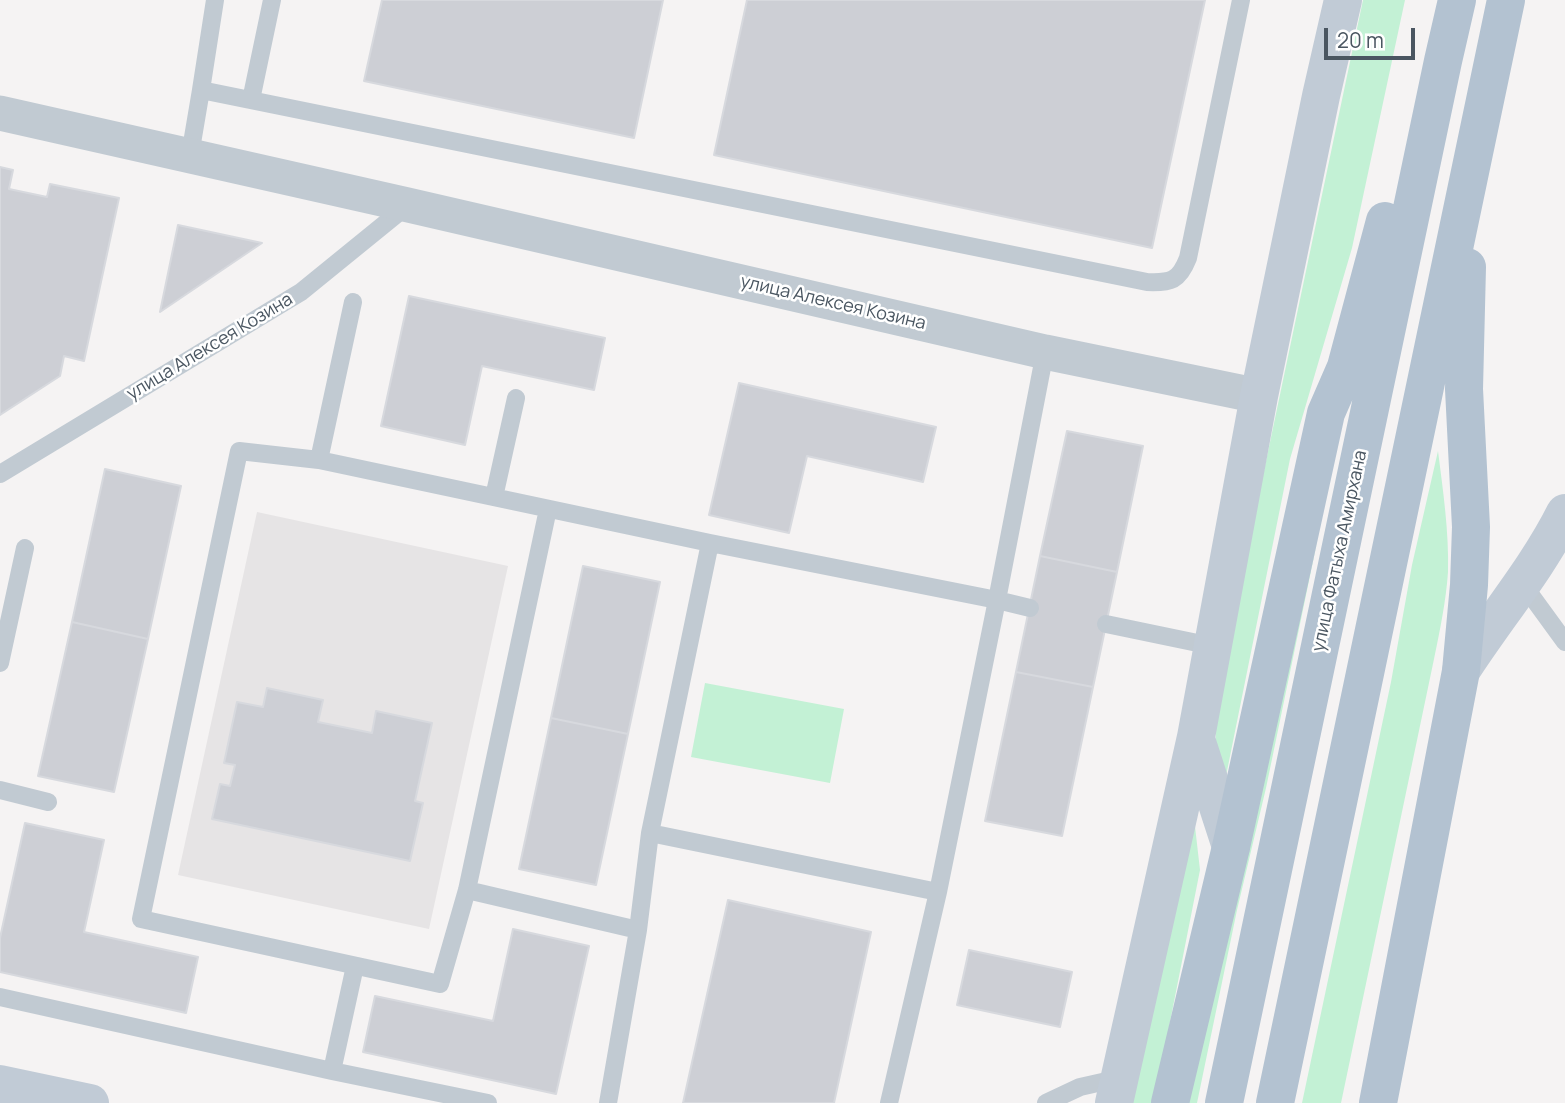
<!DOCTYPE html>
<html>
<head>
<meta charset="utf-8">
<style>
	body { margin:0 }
	#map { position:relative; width:1565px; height:1103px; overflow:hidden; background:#f5f3f3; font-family:Manrope,sans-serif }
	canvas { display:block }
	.scale { position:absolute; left:1324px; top:28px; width:91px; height:32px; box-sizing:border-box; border:4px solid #4a5661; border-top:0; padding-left:9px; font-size:21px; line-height:24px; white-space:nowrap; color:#4a5661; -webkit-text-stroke:5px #fff; paint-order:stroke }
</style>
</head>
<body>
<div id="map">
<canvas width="1565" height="1103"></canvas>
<div class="scale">20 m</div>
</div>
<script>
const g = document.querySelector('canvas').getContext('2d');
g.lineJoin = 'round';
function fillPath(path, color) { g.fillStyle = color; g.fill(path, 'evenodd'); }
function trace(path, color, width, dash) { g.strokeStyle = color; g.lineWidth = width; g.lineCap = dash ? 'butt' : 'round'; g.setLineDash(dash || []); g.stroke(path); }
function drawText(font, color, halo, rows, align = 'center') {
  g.font = font + ' Manrope,sans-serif'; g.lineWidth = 5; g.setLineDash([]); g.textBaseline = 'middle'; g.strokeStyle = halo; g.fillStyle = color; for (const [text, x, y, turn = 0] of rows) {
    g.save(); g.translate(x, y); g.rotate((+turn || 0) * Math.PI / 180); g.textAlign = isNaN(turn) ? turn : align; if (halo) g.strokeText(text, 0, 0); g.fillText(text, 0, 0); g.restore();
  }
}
fillPath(new Path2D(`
	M257 512 508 566 429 929 178 875Z`), '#e6e4e5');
fillPath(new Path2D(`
	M1363 0H1405L1352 248 1290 459 1226 776 1215 758 1217 694Z
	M1438 451C1443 491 1449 531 1448 572 1446 601 1440 630 1434 659L1341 1103H1302L1391 682 1412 565Z
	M1317 542 1266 788 1237 910 1197 1103H1186Z
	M705 683 844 709 830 783 691 757Z
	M1193 809 1200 870 1154 1103H1131Z`), '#c3f1d5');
const building = new Path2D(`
	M382 0H663L634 138 364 81Z
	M747 0H1205L1152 248 714 155Z
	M0 167 13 170 9 189 47 197 50 184 119 198 84 361 64 356 60 376 0 415Z
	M178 225 262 243 160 312Z
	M409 296 605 338 594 390 482 366 465 445 381 426Z
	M739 383 936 427 923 482 807 456 789 533 709 515Z
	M1067 431 1143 446 1117 572 1040 556Z
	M105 469 181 486 148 639 72 622Z
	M1040 556 1117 572 1093 687 1016 672Z
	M583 566 660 582 628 734 551 718Z
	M72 622 148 639 114 792 38 776Z
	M1016 672 1093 687 1062 836 985 821Z
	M267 688 323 700 318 722 372 733 376 711 432 723 415 801 423 803 410 861 212 819 220 784 230 786 235 765 224 763 237 702 263 707Z
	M551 718 628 734 596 885 519 869Z
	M25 823 104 840 84 932 198 957 186 1013 0 972V938Z
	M728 900 871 932 834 1103H683Z
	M513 929 589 946 556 1094 363 1052 375 996 493 1021Z
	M969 950 1072 972 1060 1027 957 1005Z`);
fillPath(building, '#cdcfd5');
trace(building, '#d7d9de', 2);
trace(new Path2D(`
	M215 0 201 90 1147 282C1171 283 1179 281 1188 258L1241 0
	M251 100 272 0
	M190 155 201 90
	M319 460 353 302
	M0 474 301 292 408 205
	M494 497 516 398
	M548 509 467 890 440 984 141 919 239 451 319 460 710 543 997 600 1030 608
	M1522 583 1565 642
	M1106 624 1212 646
	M0 663 25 548
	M0 790 48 802
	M650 833 938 892
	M467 890 638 930
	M0 997 332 1071 488 1103
	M332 1071 355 966
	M608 1103 638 930 650 833 710 543
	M889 1103 938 892 997 600 1045 352
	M1046 1103 1080 1087 1120 1078`), '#c1cad2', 18);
trace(new Path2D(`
	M0 113 408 205 1045 352 1259 396`), '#c1cad2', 35);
trace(new Path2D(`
	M1461 671C1495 618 1537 569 1565 513
	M1196 739 1231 847
	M0 1084 90 1103
	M1114 1103 1196 737 1259 396 1321 96 1343 0`), '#c1cbd6', 38);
trace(new Path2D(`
	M1170 1103 1231 847 1326 413 1346 367 1385 221
	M1224 1103 1443 61 1457 0
	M1275 1103 1506 0
	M1378 1103 1461 671 1469 585 1471 527 1464 389 1467 267`), '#b3c2d1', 38);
drawText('18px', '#4a5661', '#fff', [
	["улица Алексея Козина",833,303,13],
	["улица Алексея Козина",210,347,-31],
	["улица Фатыха Амирхана",1340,551,-78]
]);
</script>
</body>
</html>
